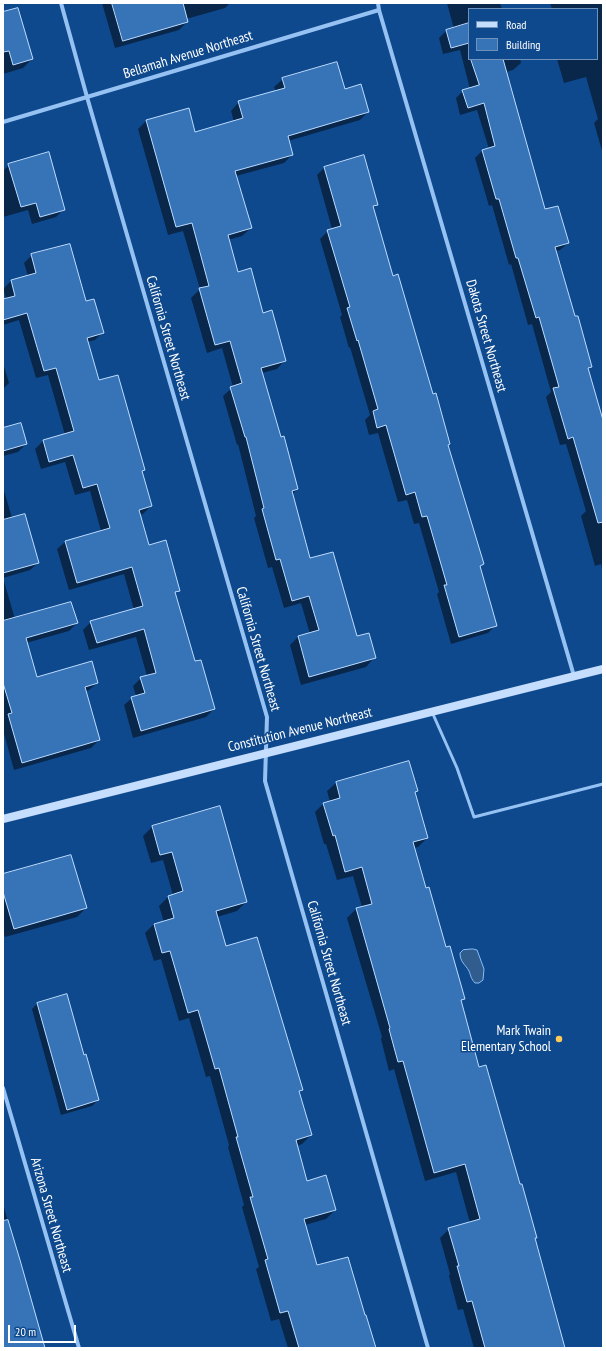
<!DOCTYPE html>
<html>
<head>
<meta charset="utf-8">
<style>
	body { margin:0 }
	#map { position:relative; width:606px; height:1351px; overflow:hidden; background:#0f498d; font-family:"PT Sans Narrow",sans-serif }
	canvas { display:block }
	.frame { position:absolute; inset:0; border:4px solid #fff; pointer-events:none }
	.legend { position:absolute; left:468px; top:8px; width:130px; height:52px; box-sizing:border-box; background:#0f498d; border:1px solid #6f92bb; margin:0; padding:5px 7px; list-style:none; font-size:12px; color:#fff }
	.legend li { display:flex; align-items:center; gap:8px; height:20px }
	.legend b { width:20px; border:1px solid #6f92bb }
	.scale { position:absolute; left:8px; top:1325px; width:68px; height:18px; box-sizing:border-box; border:2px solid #fff; border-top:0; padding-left:5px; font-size:12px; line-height:14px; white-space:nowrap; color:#fff; -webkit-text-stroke:3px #0f498d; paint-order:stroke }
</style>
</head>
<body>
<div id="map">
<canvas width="606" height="1351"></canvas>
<div class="frame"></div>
<ul class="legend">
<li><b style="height:5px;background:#c5defd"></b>Road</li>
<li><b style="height:11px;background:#3773b7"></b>Building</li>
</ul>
<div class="scale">20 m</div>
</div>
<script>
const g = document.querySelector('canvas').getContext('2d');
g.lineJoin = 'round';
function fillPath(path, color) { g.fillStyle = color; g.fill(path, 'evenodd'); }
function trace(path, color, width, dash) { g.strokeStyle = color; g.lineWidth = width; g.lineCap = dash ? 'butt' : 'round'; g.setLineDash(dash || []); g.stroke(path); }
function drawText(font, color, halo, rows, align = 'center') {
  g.font = font + ' "PT Sans Narrow",sans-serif'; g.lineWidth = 3; g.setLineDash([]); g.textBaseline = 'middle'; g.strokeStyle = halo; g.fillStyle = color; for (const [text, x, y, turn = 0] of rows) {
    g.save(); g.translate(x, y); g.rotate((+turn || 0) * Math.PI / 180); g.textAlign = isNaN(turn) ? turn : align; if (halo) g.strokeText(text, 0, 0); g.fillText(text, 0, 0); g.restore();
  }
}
const water = new Path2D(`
	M473 949 477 950 484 969 483 980 479 983H475C471 979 471 976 469 971 465 964 460 962 460 953L463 950Z`);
fillPath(water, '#305c8e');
trace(water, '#87bdf7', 1);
fillPath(new Path2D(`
	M102 3H230L225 8 186 19 187 22 179 30 115 48Z
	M447 3H500L502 9H469V59H520L521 63 513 70 506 72 544 211 568 243 560 250 556 251 575 318 591 367 588 370 603 423V572L601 564 595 566 581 516 586 511 566 444 560 445 546 397 551 392 532 324 528 325 511 264 509 265 492 205 489 206 475 158 482 151 489 149 477 110 460 115 456 98 463 91 470 89 460 50 443 54 439 38 446 31 454 29Z
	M550 3H603V154L594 123 598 119 586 77 564 83 557 59H597V9H552Z
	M3 13 32 59 23 68 3 74Z
	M283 79 344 90 368 112 360 120 288 141 292 155 284 163 236 176 251 228 242 236 228 240 237 274 262 314 285 360 277 369 262 373 280 438 297 489 292 495 309 560 357 637 374 658 366 667 301 685 290 645 298 637 310 634 301 603 284 608 272 567 268 568 254 518 256 516 238 444 237 445 223 396 233 387 222 348 207 353 191 298 200 289 183 231 168 235 138 129 146 121 195 133 234 122 231 111 239 102 276 92 274 87Z
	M9 165 64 209 56 217 32 224 28 210 3 217V171Z
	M325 167 377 204 372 209 392 277 447 446 483 564 480 567 496 625 488 633 451 644 437 594 439 592 419 523 414 524 407 500 398 502 378 433 369 435 365 420 370 415 350 347 349 348 340 317 342 315 320 239 328 231 332 229 317 175Z
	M32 255 85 303 103 332 95 340 87 342 99 382 144 470 141 473 151 506 143 514 139 515 148 546 179 590 175 594 195 663 214 709 206 717 133 738 124 705 132 698 136 696 133 686 141 678 147 676 136 637 89 650 83 630 91 622 134 610 124 574 69 590 57 549 65 542 101 531 90 491 75 495 65 462 41 469 35 449 43 441 65 435 48 375 36 378 19 320 3 325V299L6 298 3 289 11 281 28 276 24 263Z
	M3 363 9 383 3 389Z
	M3 429 26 444 18 452 3 456Z
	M3 487 12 518 38 563 30 570 3 578 15 619 77 623 69 631 26 643 36 679 97 683 89 690 85 692 99 740 91 748 14 770 3 730Z
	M408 762 417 791 414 794 427 838 418 847 414 848 425 889 464 998 460 1002 479 1068 536 1237 534 1239 564 1348H474L463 1309 458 1310 449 1276 450 1274 440 1238 449 1229 470 1223 456 1172 425 1181 394 1069 389 1071 381 1039 382 1037 347 918 356 909 362 907 353 876 337 880 326 844H324L315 812 324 803 330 802 327 791 336 783Z
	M219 807 246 902 237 911 217 917 226 947 302 1089 299 1092 311 1135 302 1144 297 1146 307 1182 335 1210 326 1219 305 1225 317 1267 374 1348H288L279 1319 271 1321 256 1269 259 1267 242 1207 244 1205 228 1147 229 1145 210 1076 206 1077 189 1018 179 1021 161 959 154 961 145 933 154 924 164 922 159 906 168 897 173 895 163 860 151 863 143 836 152 827Z
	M3 875 86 908 77 917 5 937 3 931Z
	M38 1003 84 1056 98 1100 92 1106 61 1115 32 1009Z
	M3 1204 44 1348H3Z`), '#0007');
const building = new Path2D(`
	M112 3H183L188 22 123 41Z
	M18 8 33 59 13 65 9 51 3 52V12Z
	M469 23V43L451 48 446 30Z
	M471 59H503L545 209 558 206 569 243 555 247 575 316H578L592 367 588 368 603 420V522L598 523 573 437 568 439 553 388 559 387 539 317 536 318 518 258H516L499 199H496L482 150 495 146 484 103 468 108 462 90 479 85Z
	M337 62 345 89 361 84 369 112 288 136 293 155 235 171 252 228 228 235 238 272 251 268 263 313 272 310 286 361 261 368 281 437 284 436 298 489 292 491 310 558 333 552 357 636 369 633 376 658 309 677 298 636 319 630 309 596 292 601 280 559 276 560 262 509 264 508 246 437H245L230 387 242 383 230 341 215 345 199 288 209 286 192 223 176 227 146 120 189 108 195 132 243 118 238 101 285 88 282 78Z
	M49 152 65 210 40 217 36 203 21 207 8 164Z
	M364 155 378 205 373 206 393 276 398 274 433 394 436 393 450 444 448 445 484 564 480 566 497 626 459 637 444 585H447L427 516 422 517 415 492 406 495 386 425 377 428 373 411 378 409 358 340 357 341 347 308 350 307 327 230 341 226 324 167Z
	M70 244 86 301 94 299 104 333 87 338 99 380 118 375 145 470 142 471 152 506 139 510 149 545 166 540 180 591 175 592 195 661 201 660 215 709 141 731 131 697 145 693 140 677 156 673 144 629 97 643 90 621 143 606 132 567 77 583 65 541 110 528 97 484 83 488 73 455 49 462 43 440 74 431 56 368 44 371 27 313 3 320V299L15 296 11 280 36 273 31 254Z
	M21 423 27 444 3 451V428Z
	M25 514 39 563 3 573V520Z
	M71 602 78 623 26 638 37 677 92 661 98 683 85 687 100 740 22 763 8 714 12 713 3 683V621Z
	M409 761 418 791 415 792 428 838 413 842 426 888 429 887 446 947 450 946 465 999 461 1000 479 1067 486 1065 520 1184H522L537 1238H535L565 1348H485L472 1301 467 1302 457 1266H459L448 1228 480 1219 465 1164 434 1173 403 1061 398 1062 389 1029 390 1028 356 908 372 904 362 867 345 872 335 835 333 836 323 803 340 798 336 782Z
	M220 806 247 902 216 911 226 946 257 937 303 1090 299 1091 312 1135 296 1140 307 1181 326 1175 336 1210 304 1219 317 1265 348 1257 365 1315H366L376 1348H299L288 1311 280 1313 265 1260 268 1259 250 1197H253L236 1137H238L219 1068 215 1069 198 1010 188 1013 170 951 162 953 154 924 174 918 168 896 183 891 172 852 160 855 152 826Z
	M71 855 87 908 14 929 3 892V874Z
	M67 994 84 1055 86 1054 99 1100 67 1110 37 1003Z
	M8 1220 20 1260 45 1348H3V1221Z`);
fillPath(building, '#3773b7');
trace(building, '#bddcfe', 1);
trace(new Path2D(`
	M432 712 457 768 474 817 603 784`), '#96c2f3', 3);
trace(new Path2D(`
	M61 3 87 97 267 717 265 781 428 1348
	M378 3 379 10 574 676
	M3 122 379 10
	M3 1088 79 1348`), '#96c2f3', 4);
trace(new Path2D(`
	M3 819 603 669`), '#c5defd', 8);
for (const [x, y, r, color] of [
	[559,1039,4,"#ffcb58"]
]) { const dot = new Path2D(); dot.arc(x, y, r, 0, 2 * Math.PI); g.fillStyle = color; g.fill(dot); trace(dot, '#0f498d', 1.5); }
drawText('14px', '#fff', '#0f498d', [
	["Bellamah Avenue Northeast",188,55,-17],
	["Dakota Street Northeast",486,336,74],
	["California Street Northeast",168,338,74],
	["California Street Northeast",258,649,74],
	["Constitution Avenue Northeast",300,730,-14],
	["California Street Northeast",329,963,74],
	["Arizona Street Northeast",51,1215,74]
]);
drawText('14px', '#fff', '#0f498d', [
	["Mark Twain",551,1031],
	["Elementary School",551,1047]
], 'right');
</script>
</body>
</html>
